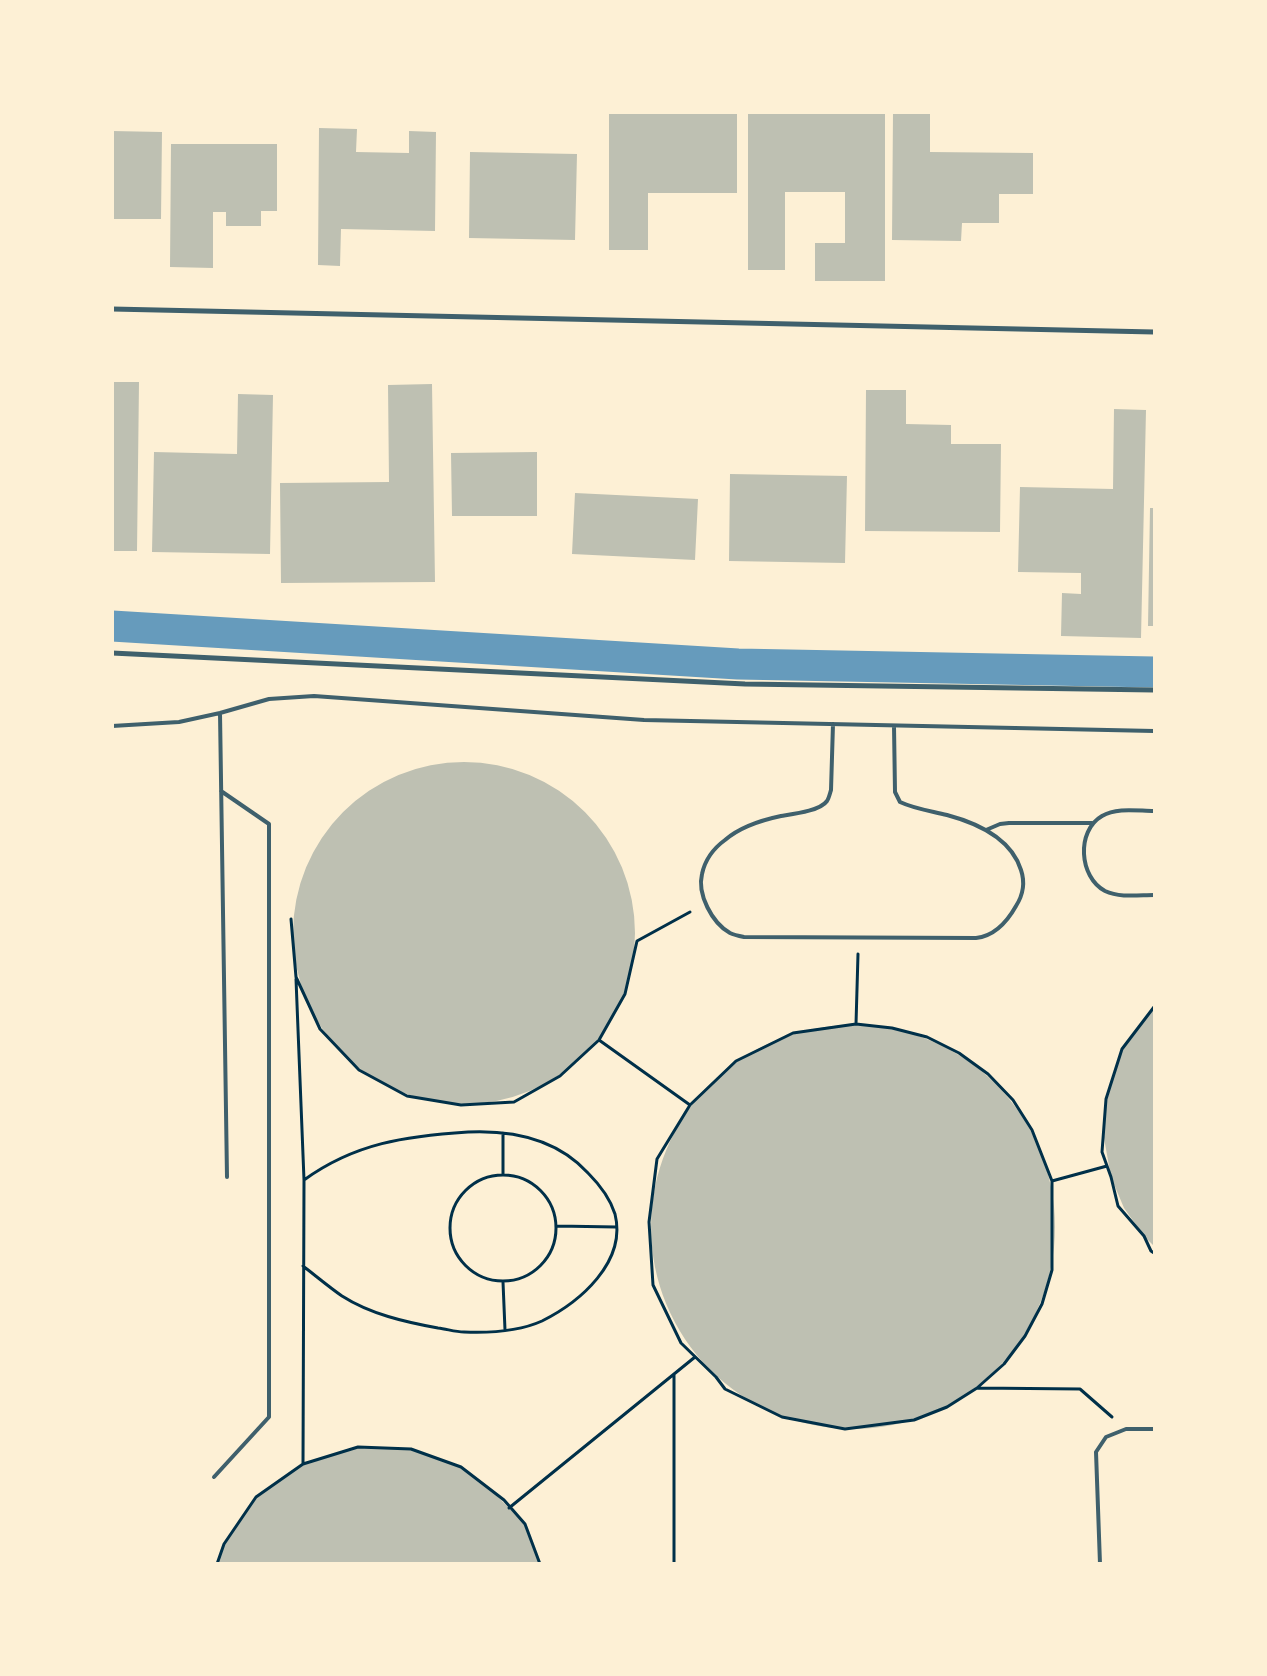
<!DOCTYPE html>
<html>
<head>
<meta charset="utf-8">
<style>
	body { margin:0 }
	#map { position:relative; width:1267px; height:1676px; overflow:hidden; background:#fdf0d5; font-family:"DM Sans",sans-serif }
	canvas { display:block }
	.frame { position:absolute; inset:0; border:114px solid #fdf0d5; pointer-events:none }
</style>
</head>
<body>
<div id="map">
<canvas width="1267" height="1676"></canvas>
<div class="frame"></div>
</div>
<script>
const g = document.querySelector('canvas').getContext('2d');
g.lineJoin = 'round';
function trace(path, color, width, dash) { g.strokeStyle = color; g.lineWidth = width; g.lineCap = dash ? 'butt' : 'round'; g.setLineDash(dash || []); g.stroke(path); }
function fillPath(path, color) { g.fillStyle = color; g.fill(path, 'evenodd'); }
trace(new Path2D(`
	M112 626 738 664 1154 672`), '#669bbc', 31);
fillPath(new Path2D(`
	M609 112H737V193H648V250H609Z
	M748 112H885V281H815V243H845V192H785V270H748Z
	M893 113H930V152L1033 153V194H999V223H962L961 241 892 240Z
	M319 128 357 129 356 152 409 153V131L436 132 435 231 341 229 340 266 318 265Z
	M112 131 162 132 161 219H112Z
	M171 144H277V211H261V226H226V212H213V268L170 267Z
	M470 152 577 154 575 240 469 238Z
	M112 382H139L137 551H112Z
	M432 384 435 582 281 583 280 483 389 482 388 385Z
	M866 390H906V424L951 425V444H1001L1000 532 865 531Z
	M238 394 273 395 270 554 152 552 154 452 237 454Z
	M1114 409 1146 410 1141 638 1061 636 1062 593 1081 594V573L1018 572 1020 487 1113 489Z
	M537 452V516H452L451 453Z
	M730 474 847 476 845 563 729 561Z
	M575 493 698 499 695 560 572 554Z
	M1150 508H1154V626H1148Z
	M293 933a171 171 0 1 1 342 0a171 171 0 1 1-342 0Z
	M1154 1007V1246L1144 1236 1124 1208 1111 1177 1104 1138 1106 1099 1122 1049Z
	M651 1227a202 202 0 1 1 404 0a202 202 0 1 1-404 0Z
	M358 1447 411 1449 461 1467 494 1493 525 1524 540 1564H217L224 1544 256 1497 303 1464Z`), '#bec0b2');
trace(new Path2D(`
	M291 919 296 977 320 1029 359 1070 407 1096 461 1105 514 1102 560 1076 599 1040 625 994 637 941 690 912
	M296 979 304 1180 303 1464
	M1154 1007 1122 1049 1106 1099 1102 1152 1111 1177 1118 1206 1144 1236 1151 1251 1154 1253
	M856 1024 858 954
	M599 1040 690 1105
	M503 1133V1175
	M450 1228a53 53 0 1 1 106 0a53 53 0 1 1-106 0Z
	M1052 1181 1107 1166
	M557 1226 616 1227
	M303 1266C316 1276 329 1287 342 1296 370 1314 405 1322 438 1328 447 1329 455 1332 464 1332 489 1333 520 1331 542 1321 580 1302 627 1262 615 1214 610 1198 599 1184 588 1173 557 1139 512 1130 468 1132 406 1136 355 1143 304 1180
	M503 1282 505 1330
	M977 1388 1004 1364 1025 1336 1042 1304 1052 1270V1181L1032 1130 1013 1100 988 1074 959 1053 927 1037 892 1028 856 1024 793 1033 736 1061 690 1105 657 1159 649 1222 653 1285 681 1343 716 1377 725 1389 782 1417 845 1429 914 1420 947 1407 977 1388 1080 1389 1112 1417
	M509 1508 695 1357
	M217 1564 224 1544 256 1497 303 1464 358 1447 411 1449 461 1467 504 1500 525 1524 540 1564
	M674 1564V1375`), '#003049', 3);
trace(new Path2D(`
	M220 713 227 1177
	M833 724 831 790C830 793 829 798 827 801 820 811 793 814 781 816 762 820 740 827 725 840 714 848 705 860 702 874 697 894 712 923 730 933 734 935 739 936 744 937L976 938C995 936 1007 922 1016 906 1023 895 1025 882 1021 870 1011 838 977 823 947 815 931 811 915 809 900 802L895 792 894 726
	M112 726 179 722 220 713 269 699 314 696 644 720 1154 731
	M1154 811C1138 811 1117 807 1102 816 1076 831 1079 877 1105 891 1120 898 1139 895 1154 895
	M986 830 1000 824 1009 823H1092
	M214 1477 269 1417V824L221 791
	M1100 1564 1096 1452 1106 1437 1126 1429H1154`), '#3f606c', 4);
trace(new Path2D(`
	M112 309 1154 332
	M112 653 745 684 1154 690`), '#3f606c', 5);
</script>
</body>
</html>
